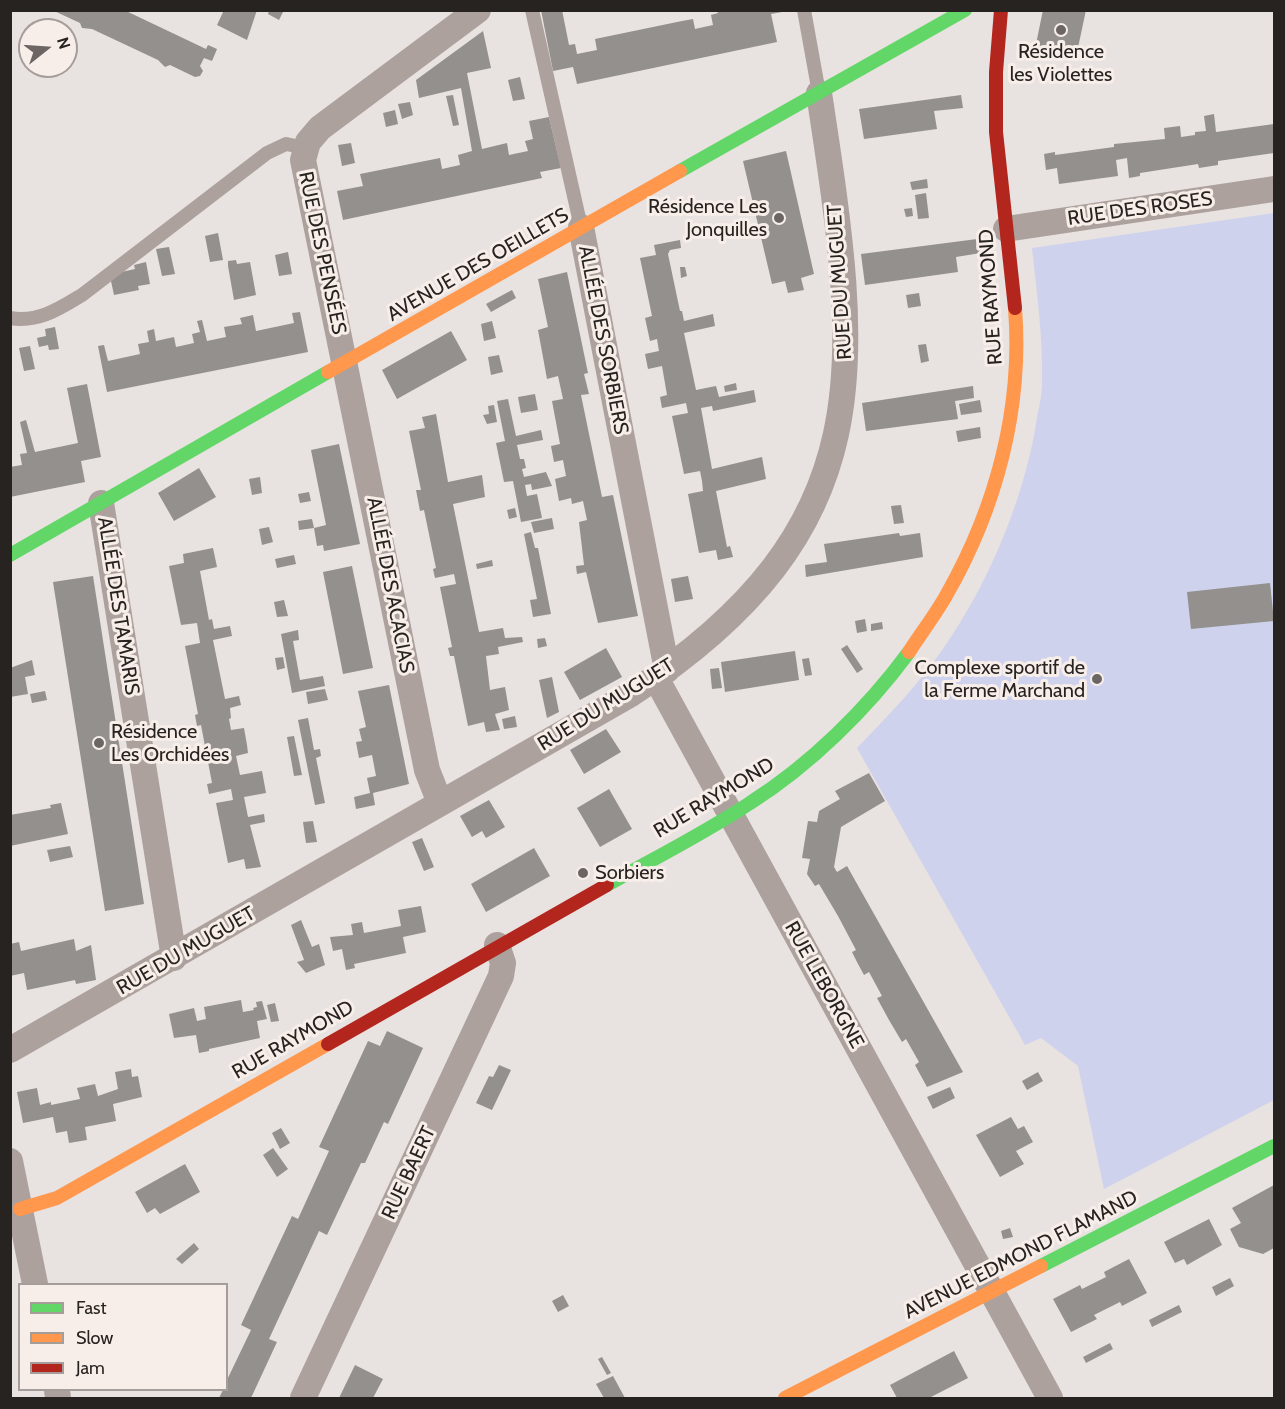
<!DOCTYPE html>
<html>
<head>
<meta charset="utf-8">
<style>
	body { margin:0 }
	#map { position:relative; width:1285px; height:1409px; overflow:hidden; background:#e8e2e0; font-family:Cabin,sans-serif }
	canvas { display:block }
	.frame { position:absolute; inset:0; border:12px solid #272321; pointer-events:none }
	.legend { position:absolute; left:18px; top:1283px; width:210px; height:108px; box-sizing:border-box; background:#f8eee9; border:2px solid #a49d99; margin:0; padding:8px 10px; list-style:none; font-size:18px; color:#272321 }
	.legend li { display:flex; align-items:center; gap:12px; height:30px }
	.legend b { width:30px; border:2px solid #a49d99 }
	.north { position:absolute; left:18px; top:18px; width:60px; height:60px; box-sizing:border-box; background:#f8eee9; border:2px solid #a49d99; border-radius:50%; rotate:73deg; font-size:16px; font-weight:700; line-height:24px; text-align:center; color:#272321 }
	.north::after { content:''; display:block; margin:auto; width:21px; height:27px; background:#6b6664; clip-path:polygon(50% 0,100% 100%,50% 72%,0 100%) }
</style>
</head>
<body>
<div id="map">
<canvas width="1285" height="1409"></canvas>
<div class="frame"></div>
<ul class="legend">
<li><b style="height:8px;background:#63d668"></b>Fast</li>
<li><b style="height:8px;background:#ff974d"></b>Slow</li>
<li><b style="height:8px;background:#b3261e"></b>Jam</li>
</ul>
<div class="north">N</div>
</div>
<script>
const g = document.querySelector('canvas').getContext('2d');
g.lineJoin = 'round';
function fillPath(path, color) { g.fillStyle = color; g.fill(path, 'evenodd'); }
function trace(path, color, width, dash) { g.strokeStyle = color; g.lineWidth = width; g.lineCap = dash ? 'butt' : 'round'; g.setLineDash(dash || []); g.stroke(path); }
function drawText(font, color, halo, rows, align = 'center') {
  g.font = font + ' Cabin,sans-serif'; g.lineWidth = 6; g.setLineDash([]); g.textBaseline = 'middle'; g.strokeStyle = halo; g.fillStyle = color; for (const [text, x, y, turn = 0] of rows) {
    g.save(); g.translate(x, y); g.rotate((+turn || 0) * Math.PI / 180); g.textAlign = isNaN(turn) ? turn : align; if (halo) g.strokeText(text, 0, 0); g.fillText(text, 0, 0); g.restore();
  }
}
fillPath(new Path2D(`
	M1274 213V1100L1104 1189 1078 1066 1041 1038 1025 1045 857 748C887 717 918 685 943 649 988 584 1023 502 1036 424 1038 411 1042 397 1042 384 1043 339 1037 293 1032 248Z`), '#ced2ed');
fillPath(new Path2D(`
	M52 10H124L206 49 208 45 217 49 212 61 204 58 200 66 203 71 200 76 195 77 170 65 165 67 158 60 92 29 82 28 80 23Z
	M224 10H257L247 40 217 25Z
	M269 10 283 12 279 20 268 14Z
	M541 10H562L569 45 575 44 577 54 597 50 595 39 682 21 693 19 695 29 713 25 711 15 718 13 717 10 782 12 771 14 777 42 577 84 573 67 553 71Z
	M1043 10H1086L1076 57 1035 49Z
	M483 31 491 68 467 73 482 149 507 143 509 155 528 151 525 141 533 139 529 121 549 117 561 168 540 172 542 178 343 220 337 191 363 186 360 174 440 158 442 169 460 165 458 155 472 151 461 88 419 98 416 80Z
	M520 77 525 99 513 101 508 80Z
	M453 95 459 125 453 126 446 96Z
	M961 95 963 108 934 111 937 129 864 139 859 109Z
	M410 102 413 115 402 119 398 104Z
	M395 110 398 124 386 127 383 113Z
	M1214 114 1216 132 1274 124V153L1218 161V165L1199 168 1198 164 1140 173V176L1129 178 1127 158 1116 160 1118 176 1059 184 1057 168 1046 170 1044 154 1055 152V155L1114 147V144L1165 139 1164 128 1180 126 1181 137 1195 135V132L1206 131 1204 116Z
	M351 143 355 163 342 166 338 145Z
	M786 151 814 274 801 278 804 290 788 293 785 281 772 284 743 161Z
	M927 179 928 188 912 190 910 182Z
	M926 193 929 218 918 219 915 195Z
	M912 208 913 216 906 217 904 209Z
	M218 233 223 260 210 262 205 236Z
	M985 238 987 252 956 257 958 272 865 285 861 254Z
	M680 240 681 248 670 250 668 254 680 311H682L684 321 713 314 715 326 684 333 696 390 716 386 719 397 754 390 756 402 713 411 712 406 701 408 712 469 762 457 766 479 716 491 727 547 730 546 733 557 718 560 716 550 699 553 688 494 703 491 702 481 700 471 684 474 672 416 688 413 686 403 662 408 660 397 667 395 662 366 648 369 645 354 659 351 657 339 650 341 645 318 652 316 640 258 656 255 654 245Z
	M169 247 175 274 162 276 156 249Z
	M288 252 292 274 279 276 275 255Z
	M236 260 237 264 250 262 256 295 234 300 228 266V261Z
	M146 262 150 284 138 286 139 290 114 295 111 281 117 273 135 269 134 265Z
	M680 267H685L687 276 681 278Z
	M567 272 588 373 584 374 589 394 581 395 602 497 613 495 638 616 598 623 586 572 577 574 576 566 584 565 579 522 587 520 583 501 572 504 571 498 559 501 555 479 566 476 563 460 554 462 551 446 560 444 552 401 563 399 558 376 547 379 538 330 548 327 538 279Z
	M512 290 516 298 491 312 486 304Z
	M919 293 921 306 908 308 906 295Z
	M300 312 308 352 107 392 98 346 104 345 108 361 140 354 138 344 149 342 147 331 154 329 156 341 174 337 176 347 194 343 192 334 200 332 197 321 202 320 207 341 226 337 224 327 242 324 240 318 253 315 256 331 294 323 292 313Z
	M492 321 496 338 484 341 481 324Z
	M55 327 59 349 49 350 48 345 39 347 37 338 46 336 45 329Z
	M451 331 467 360 397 399 382 370Z
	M926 344 929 361 921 363 918 345Z
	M30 346 35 369 24 371 19 348Z
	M499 355 503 372 491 375 488 357Z
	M736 383 737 390 725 392 724 386Z
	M87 384 101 457 81 461 85 482 10 497V467L22 465 20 454 27 453 20 422 26 420 35 452 78 443 67 388Z
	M973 386 974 398 955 401 958 419 866 431 862 403Z
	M535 394 538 410 521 413 518 397Z
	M508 399 516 436 541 430 543 440 517 445 520 459H524L526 468 522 469 524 477 546 472 552 486 532 490 531 484 525 485 527 496 537 494 542 518 521 522 513 481 504 482 496 443 505 441 497 401Z
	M980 400 982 412 961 415 959 404Z
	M494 405 497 422 487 424 483 415 489 414 488 406Z
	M436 414 448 482 482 475 485 497 453 504 479 632 503 628 505 638 522 637 523 642 498 647 499 654 486 656 490 690 505 687 509 710 495 714 500 730 486 732 484 722 468 726 454 656H450L448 648 452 647 440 587 456 584 454 574 435 578 433 569 436 568 424 510 420 511 416 490H421L409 431 425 428 422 417Z
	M980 427 981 438 958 442 956 431Z
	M339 444 360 544 324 551 323 545 317 546 314 528 326 525 311 450Z
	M199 468 216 497 174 521 158 493Z
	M260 477 262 493 252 495 249 479Z
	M309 492 311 501 300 503 298 494Z
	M901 505 904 523 894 524 891 506Z
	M515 508 517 517 509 519 507 510Z
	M552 518 554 529 534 533 531 522Z
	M312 519 314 528 299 530 298 521Z
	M269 527 273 542 262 545 259 529Z
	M531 532 535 548H538L551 614 533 617 530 600 537 599 524 534Z
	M899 533 900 536 920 533 923 557 806 577 805 565 827 562 824 544Z
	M213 548 217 567 200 571 209 620 212 619 214 629 230 626 232 636 213 640 225 699 239 696 241 705 230 708 231 718 229 719 231 730 244 728 247 745 248 753 236 756 240 775 262 771 266 793 244 797 248 817 264 814 265 822 250 825 261 867 246 869 244 859 228 863 216 803 233 800 231 789 209 794 207 784 212 783 201 725 197 726 195 715 198 714 185 646 200 643 197 623 181 625 169 566 184 563 183 554Z
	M294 555 296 564 277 568 275 559Z
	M492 560 493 566 477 569 476 564Z
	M352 566 373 668 343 674 323 572Z
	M93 576 144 904 105 911 53 582Z
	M688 576 693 599 675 602 671 579Z
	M1270 583 1274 621 1191 629 1187 592Z
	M284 600 288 616 277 617 274 602Z
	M865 619 867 631 857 633 855 621Z
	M882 622 883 629 871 631V624Z
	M298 630 299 640 293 641 300 680 323 676 325 686 292 693 281 634Z
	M545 638 547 646 538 648 537 639Z
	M847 645 863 669 857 673 841 649Z
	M606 648 622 677 580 700 564 672Z
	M795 651 799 680 725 692 721 662Z
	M283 657 285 668 277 670 275 658Z
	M809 658 812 675 805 676 802 659Z
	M32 660 35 675 25 677 28 694 10 697V668Z
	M719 668 722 688 712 689 710 669Z
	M552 677 559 712 547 718 539 680Z
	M389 685 409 784 373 793 375 805 356 809 354 797 370 793 367 778 376 776 372 755 359 758 356 742 362 741 359 729 366 727 358 691Z
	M325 689 328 700 308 704 306 692Z
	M45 691 47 700 32 703 30 694Z
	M515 716 517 727 504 729 502 719Z
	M308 718 314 750 320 749 321 756 316 758 325 803 315 805 298 720Z
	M606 729 621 752 584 774 570 750Z
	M294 736 302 775 294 776 287 737Z
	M869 773 885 801 841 827 834 867 837 872 847 866 963 1072 927 1087 915 1065 919 1062 906 1039 902 1042 889 1020 877 998 882 996 869 972 864 975 858 964 852 952 856 950 838 916 819 884 815 886 807 874 810 859 802 858 808 821 817 822 819 811 840 799 835 791Z
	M609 789 632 829 600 847 577 808Z
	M489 800 505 827 486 838 482 831 472 837 460 816Z
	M61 803 68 834 10 846V815L51 808 50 805Z
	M313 821 317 842 306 843 303 822Z
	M422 838 434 867 424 871 412 842Z
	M70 846 73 857 50 862 47 850Z
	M534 848 550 876 486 912 471 884Z
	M421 906 426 932 403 937 406 953 354 964 355 968 346 970 342 949 333 951 330 937 353 935 351 924 362 922 364 933 401 926 398 910Z
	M301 920 312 947 319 944 325 965 306 973 297 962 304 960 291 925Z
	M74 939 76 951 91 945 96 980 76 984 75 980 27 990 24 973 10 976V944L19 942 21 951Z
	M241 1000 243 1012 254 1010 253 1008 257 1007 256 1002 262 1001 267 1019 257 1021 260 1038 209 1049V1051L199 1053 196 1035 174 1038 169 1014 194 1008 197 1021 206 1019 204 1007Z
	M275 1003 279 1021 271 1022 267 1005Z
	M387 1031 423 1048 388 1124 384 1122 365 1163H361L327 1235 319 1231 269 1339 277 1342 251 1398H219L223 1390H226V1382L251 1330 241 1325 292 1216 298 1219 329 1151 319 1147 368 1041 380 1046Z
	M499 1065 511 1070 492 1110 476 1103 489 1076 493 1077Z
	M131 1069 132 1077 138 1076 142 1097 113 1104 116 1121 85 1127 87 1140 69 1143 67 1131 56 1133 53 1117 23 1123 17 1092 37 1088 40 1105 51 1102V1105L80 1099 77 1088 95 1084 98 1096 118 1089 115 1072Z
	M1038 1072 1043 1081 1027 1090 1022 1081Z
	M950 1087 955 1098 933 1109 927 1097Z
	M1011 1117 1018 1129 1024 1126 1033 1142 1016 1151 1024 1164 1000 1177 976 1135Z
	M281 1128 290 1143 280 1149 272 1133Z
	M273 1148 288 1169 277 1177 263 1155Z
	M185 1164 200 1192 160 1214 155 1208 147 1213 135 1192Z
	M1274 1185V1248L1263 1254 1239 1247 1230 1229 1241 1223 1232 1208Z
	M1209 1219 1222 1245 1187 1265 1184 1259 1175 1263 1164 1242Z
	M1010 1228 1013 1237 1003 1239 1001 1231Z
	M194 1243 199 1249 182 1264 176 1259Z
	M1129 1259 1147 1293 1122 1306 1120 1302 1094 1315 1097 1319 1071 1332 1053 1299 1080 1285 1082 1289 1106 1277 1104 1272Z
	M1230 1278 1234 1286 1216 1296 1212 1287Z
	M563 1295 569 1306 558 1312 552 1301Z
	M1179 1305 1182 1312 1152 1327 1149 1320Z
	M1110 1343 1113 1349 1086 1363 1083 1357Z
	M954 1351 968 1378 929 1398H897L890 1385Z
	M602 1357 611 1373 607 1375 598 1359Z
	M355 1365 383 1379 373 1398H339Z
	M613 1376 625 1398H604L596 1384Z`), '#94908e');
trace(new Path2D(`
	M532 10 581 227
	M804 10 819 93
	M10 318C38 323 59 309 82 295L267 153 286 144 306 148`), '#aca19c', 14);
trace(new Path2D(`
	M581 227 667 670
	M1006 229 1274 189
	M101 503 174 958
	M656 678 1050 1398
	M440 803 427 770 303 160 308 142 320 128 478 10
	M10 1050 631 694C887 526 860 364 819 93
	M10 1161 35 1284
	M57 1390 58 1398
	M303 1398 501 976 503 963 497 945`), '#aca19c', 26);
trace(new Path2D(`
	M680 171 965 10
	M10 555 328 372
	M607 885C655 858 705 833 750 803 810 765 867 709 909 652
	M1041 1266 1274 1146`), '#63d668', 14);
trace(new Path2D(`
	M328 372 680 171
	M909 652C921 633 936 614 947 594 996 508 1023 408 1015 308
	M20 1209 57 1198 328 1044
	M785 1398 1041 1266`), '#ff974d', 14);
trace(new Path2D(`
	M1001 10 996 72V132L1015 308
	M328 1044 607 885`), '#b3261e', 14);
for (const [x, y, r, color] of [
	[1061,30,6,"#6b6664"],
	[779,218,6,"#6b6664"],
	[1097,679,6,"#6b6664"],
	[99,743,6,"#6b6664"],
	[583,873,6,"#6b6664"]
]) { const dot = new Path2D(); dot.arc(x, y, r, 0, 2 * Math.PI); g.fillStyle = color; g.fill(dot); trace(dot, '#f8eee9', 2); }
drawText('20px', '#272321', '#f8eee9', [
	["Résidence",1061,52,"center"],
	["les Violettes",1061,75,"center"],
	["Résidence Les",767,207],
	["Jonquilles",767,230],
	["Complexe sportif de",1085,668],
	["la Ferme Marchand",1085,691],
	["Résidence",111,732,"left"],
	["Les Orchidées",111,755,"left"],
	["Sorbiers",595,873,"left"]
], 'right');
drawText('20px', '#272321', '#f8eee9', [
	["RUE DES ROSES",1140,209,-8],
	["RUE DES PENSÉES",322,253,78],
	["AVENUE DES OEILLETS",478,265,-30],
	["RUE DU MUGUET",840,282,-94],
	["RUE RAYMOND",991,297,-94],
	["ALLÉE DES SORBIERS",603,340,79],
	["ALLÉE DES ACACIAS",390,585,79],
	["ALLÉE DES TAMARIS",118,606,81],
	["RUE DU MUGUET",606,705,-32],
	["RUE RAYMOND",714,798,-31],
	["RUE DU MUGUET",186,951,-30],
	["RUE LEBORGNE",824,985,61],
	["RUE RAYMOND",293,1040,-30],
	["RUE BAERT",409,1173,-65],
	["AVENUE EDMOND FLAMAND",1021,1255,-27]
]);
</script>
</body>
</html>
